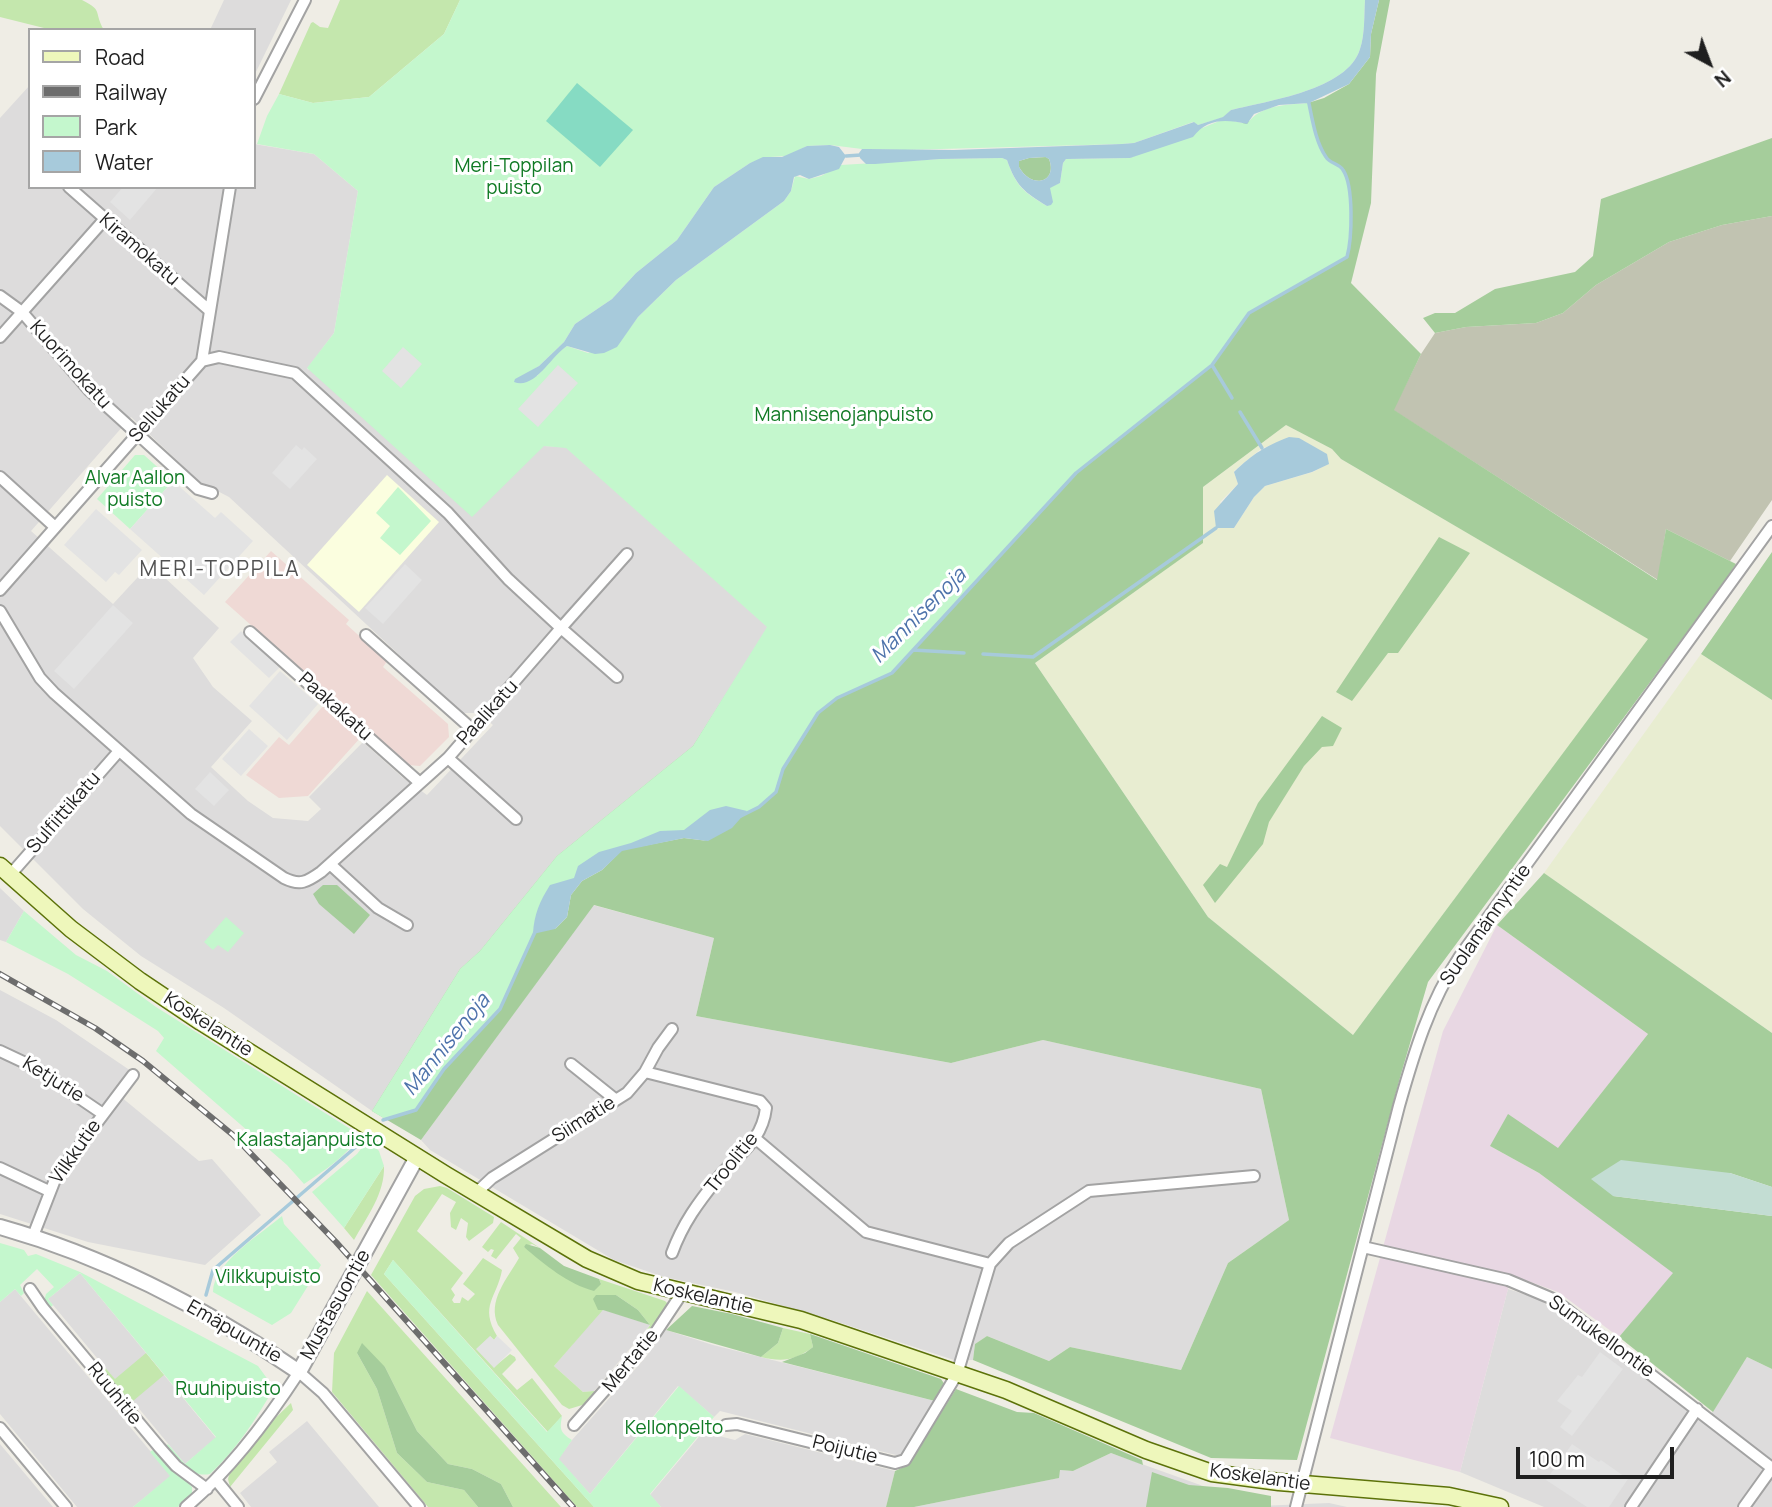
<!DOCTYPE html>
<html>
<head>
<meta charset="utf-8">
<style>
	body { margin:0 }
	#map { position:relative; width:1772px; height:1507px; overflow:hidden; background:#efede5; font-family:Manrope,sans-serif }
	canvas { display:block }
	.legend { position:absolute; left:28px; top:28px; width:228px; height:161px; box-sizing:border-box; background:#fff; border:2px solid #a5a5a5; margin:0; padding:9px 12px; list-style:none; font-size:21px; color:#1f1f1f }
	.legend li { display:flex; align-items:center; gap:14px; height:35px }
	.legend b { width:35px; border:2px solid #a5a5a5 }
	.north { position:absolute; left:1674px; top:28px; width:70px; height:70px; -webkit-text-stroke:5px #fff; paint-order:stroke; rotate:139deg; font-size:19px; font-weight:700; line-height:28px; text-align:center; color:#1f1f1f }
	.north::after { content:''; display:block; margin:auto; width:24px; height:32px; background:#1f1f1f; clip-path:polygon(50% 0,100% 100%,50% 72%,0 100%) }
	.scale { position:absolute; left:1516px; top:1447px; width:158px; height:32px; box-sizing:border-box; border:4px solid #1f1f1f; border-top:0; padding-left:9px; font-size:21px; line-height:24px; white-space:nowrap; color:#1f1f1f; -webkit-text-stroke:5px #fff; paint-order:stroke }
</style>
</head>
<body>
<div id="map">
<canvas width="1772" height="1507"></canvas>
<ul class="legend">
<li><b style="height:9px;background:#eef7bb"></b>Road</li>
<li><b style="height:9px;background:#6d6d6d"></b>Railway</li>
<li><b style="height:19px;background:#c4f7cd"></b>Park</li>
<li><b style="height:19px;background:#a7cadb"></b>Water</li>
</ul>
<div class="north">N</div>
<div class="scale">100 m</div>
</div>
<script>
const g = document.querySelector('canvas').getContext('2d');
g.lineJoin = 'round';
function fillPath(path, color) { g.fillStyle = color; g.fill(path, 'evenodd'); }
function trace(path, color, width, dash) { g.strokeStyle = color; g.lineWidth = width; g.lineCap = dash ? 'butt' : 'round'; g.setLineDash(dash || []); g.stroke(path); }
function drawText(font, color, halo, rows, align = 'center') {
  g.font = font + ' Manrope,sans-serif'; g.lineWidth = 6; g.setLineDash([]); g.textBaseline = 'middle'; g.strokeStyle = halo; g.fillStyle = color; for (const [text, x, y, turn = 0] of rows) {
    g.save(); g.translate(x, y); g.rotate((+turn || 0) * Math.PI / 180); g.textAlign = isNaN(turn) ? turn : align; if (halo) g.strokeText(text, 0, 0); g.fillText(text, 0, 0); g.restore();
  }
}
fillPath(new Path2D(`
	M224 0H291L254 76V30H210Z
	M30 85V187H254V144L314 154 358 191 334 333 307 369 544 446 566 447 768 627 693 746 557 856 480 951 460 969 372 1111 224 1008 141 956 83 909 0 826V118ZM131 417 200 482 229 497 462 713H479L493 725 427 795 402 777 363 742 309 797 321 809 308 821 273 818 248 801 211 767 252 721 213 687 193 658 219 628 150 564 113 604 31 531Z
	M0 888 24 911 6 942 0 940Z
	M593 905 714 938 696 1016 951 1063 1043 1040 1261 1089 1289 1220 1228 1263 1181 1370 1070 1347 1049 1361 987 1336 975 1344 973 1360H954L835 1321 735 1292 664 1277 614 1260 430 1150 421 1140Z
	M0 990 56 1020 131 1071 115 1092 199 1161 212 1159 261 1215 205 1265 88 1242 0 1214Z
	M80 1273 216 1438 185 1464 48 1299Z
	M15 1289 171 1476 133 1507H77L0 1414V1302Z
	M1508 1289 1539 1299 1705 1424 1747 1357 1772 1369V1507H1544L1460 1472Z
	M602 1309 650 1325 594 1391 583 1392 554 1366Z
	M666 1330 713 1345 935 1401 900 1456 720 1411 714 1417 678 1386 590 1494 558 1459 572 1440 645 1358Z
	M307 1421 379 1507H251L240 1493 277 1462 269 1452Z
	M703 1432 735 1440 745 1434 895 1471 886 1507H661L650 1495Z
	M0 1444 53 1507H0Z
	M1111 1453 1259 1506 1329 1503 1347 1507H914L1058 1478 1060 1470 1073 1471Z`), '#dddcdc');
fillPath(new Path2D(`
	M271 551 349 620 346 624 387 661 383 667 448 724 449 737 420 766 408 765 225 602Z
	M324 705 361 737 308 796 279 798 246 775 279 737 289 745Z`), '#efd9d5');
fillPath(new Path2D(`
	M1497 925 1648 1034 1558 1149 1490 1146 1539 1173 1674 1273 1619 1337 1558 1292 1514 1276 1508 1289 1460 1472 1330 1438 1443 1031Z`), '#e8d7e3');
fillPath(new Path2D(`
	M387 475 439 522 359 612 307 565Z`), '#fbfedf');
fillPath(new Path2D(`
	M1772 216V500L1730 561 1666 529 1658 580 1393 410 1421 354 1435 333 1466 327 1536 323 1563 313 1596 285 1669 242 1722 225Z`), '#c1c3b1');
fillPath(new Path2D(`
	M1286 425 1332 449 1341 459 1649 639 1353 1035 1208 917 1035 663 1202 543 1203 487ZM1289 437 1306 442 1328 464 1313 472 1265 486 1254 497 1234 528 1220 502 1238 484 1234 471 1262 448 1275 445Z
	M1701 654 1772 700V1033L1544 873Z`), '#e8edd1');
fillPath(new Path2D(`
	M0 0H82C104 11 93 11 104 30H52L0 17Z
	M340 0H460L444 34 369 97 313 103 279 94 311 23 313 22 320 27 328 28Z
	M384 1166C385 1193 367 1217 354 1240L344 1228Z
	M440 1186 447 1188 494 1217 493 1223 469 1241 466 1237 468 1223 461 1218 456 1230 451 1227 450 1213 456 1202 442 1194 417 1231 463 1273 451 1289 455 1295 452 1300 454 1303H460L462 1297 468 1301 475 1294 463 1284 483 1258 502 1270C497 1298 479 1305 497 1336L494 1340 490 1336 494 1367 510 1354 515 1357 516 1360 502 1374 517 1390 532 1378 562 1416 548 1432 393 1260 384 1274 594 1507H577L371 1275 415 1196 424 1189Z
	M501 1222 540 1248 532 1244 524 1247 601 1284 599 1279 665 1301 669 1305 649 1333 646 1331 650 1325 638 1310 616 1295 554 1366 583 1392 594 1391 596 1396 589 1403 569 1409 562 1405 498 1325C487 1301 507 1279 519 1258L513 1248 521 1238 516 1234 496 1259 491 1256 494 1250 491 1249 488 1252 482 1247Z
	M367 1291 561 1507H513L501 1484 472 1469 448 1464 417 1431 385 1367 357 1353 377 1389 397 1453 427 1482 464 1490 478 1507H428L332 1392 334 1353Z
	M783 1328 810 1334 813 1347C795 1361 782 1362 761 1357L778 1343Z
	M146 1353 164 1375 133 1401 135 1404 130 1406 98 1368 101 1363 115 1379Z
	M291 1403 293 1410 230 1487 228 1479 230 1472 268 1425Z`), '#c4e7ad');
fillPath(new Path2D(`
	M1379 0H1390L1376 74 1371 203 1351 283 1421 354 1394 410 1657 580 1666 529 1736 564 1719 589 1428 982 1401 1074 1297 1460 1211 1458 973 1360 975 1344 987 1336 1049 1361 1070 1347 1181 1370 1228 1263 1289 1220 1261 1089 1043 1040 951 1063 696 1016 714 938 594 905 421 1140 372 1111 460 969 480 951 557 856 693 746 768 627 1130 158 1324 98 1349 84 1370 57 1371 34ZM1286 425 1332 449 1341 459 1648 639 1353 1035 1208 917 1035 663 1203 543V487ZM660 831 708 841 684 838 622 850 602 870 582 881 571 895 567 917 555 929 579 866Z
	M1772 138V216L1722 225 1669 242 1596 285 1563 313 1536 323 1466 327 1435 333 1423 318 1435 313H1455L1495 289 1575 272 1593 256 1601 199Z
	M1046 157 1049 159C1058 182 1032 190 1019 167V161L1029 158Z
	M1439 537 1470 553 1398 653H1388L1352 701 1336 692Z
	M1772 552V700L1701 654Z
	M1322 716 1342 728 1333 746 1322 747 1304 766 1269 822 1263 844 1215 903 1203 885 1220 864 1227 867 1258 803Z
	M1544 873 1772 1033V1187L1730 1173 1613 1196 1772 1216V1369L1747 1357 1713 1412 1619 1337 1673 1273 1539 1173 1490 1146 1508 1114 1558 1148 1648 1034 1497 925Z
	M323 885H337L370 915 354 934 319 904 313 894Z
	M526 1244 540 1248 564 1266 599 1279 601 1284 594 1291C568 1284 545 1265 524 1247Z
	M596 1295H616L638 1310 650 1325 603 1310H598L593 1299Z
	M692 1306 732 1314 783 1328 778 1343 761 1357 666 1330Z
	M810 1334 941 1379 945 1385 935 1401 782 1362 805 1353 813 1347Z
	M362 1343 385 1367 417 1431 448 1464 472 1469 501 1484 513 1507H478L464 1490 427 1482 397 1453 377 1389 357 1353Z
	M956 1389 1017 1412 1034 1413 1142 1460 1143 1465 1111 1453 1073 1471 1060 1470 1059 1478 914 1507H886L895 1471 908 1465Z
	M1152 1472 1189 1485 1228 1488 1271 1496V1507H1146Z`), '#a5cd9b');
fillPath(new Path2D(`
	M1621 1160 1730 1173 1772 1187V1216L1613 1196 1591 1179Z`), '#c3ddd3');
fillPath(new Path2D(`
	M460 0H1365C1364 16 1365 34 1360 49 1348 90 1267 101 1231 110L1224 117 1198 125 1193 122 1134 143 1122 144 904 150 862 149 830 145 807 146 787 156 770 157 750 163 714 187 677 240 636 273 612 299 575 324 564 342 539 366 528 373 537 376 556 354 567 346 588 353 620 341 638 317 676 280 784 201 791 191 795 176 809 179 821 176 841 165 940 159 1002 158 1007 160C1016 186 1023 192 1047 206L1050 187 1060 183 1063 163 1066 159 1130 158 1224 119 1247 124C1261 104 1287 105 1309 103 1313 121 1316 141 1326 156 1330 163 1339 163 1343 170 1354 185 1352 240 1347 257L1249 313 1212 365 1076 473 892 673 837 698 818 713 783 769 776 792 759 807 710 833 658 838 597 857 533 934 500 1009 444 1069 416 1110 385 1119 372 1111 460 969 480 951 557 856 693 746 767 627 566 448 544 446 472 517 307 368 334 333 358 191 314 154 257 144 267 116 279 94 313 103 369 97 444 34Z
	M135 455H144L173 481 130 529 97 499Z
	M398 487 431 521 400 555 380 538 390 526 376 513Z
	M24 911 76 955 107 971 156 1007 360 1135C346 1157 325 1170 304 1184L287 1165 156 1051 164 1038 158 1031 68 974 6 942Z
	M226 917 244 933 228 952 218 945 213 950 204 942Z
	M368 1140 379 1151 384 1166 344 1228 312 1192 357 1154Z
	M282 1216 284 1224 321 1265 291 1313 272 1325 213 1292C213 1263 261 1234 282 1216Z
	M0 1243 24 1250 28 1256 36 1254 80 1272 258 1366 274 1388C256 1419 237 1449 210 1474 192 1478 175 1461 165 1447L168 1444 185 1464 216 1437 80 1273 48 1299 53 1305 50 1308 44 1301 46 1294 54 1287 37 1269 20 1285 24 1293 21 1296 15 1289 0 1302Z
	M393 1260 547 1432 562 1416C560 1428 559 1432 572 1440L559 1459 590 1494 679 1386 714 1417 650 1494 661 1507H594L384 1274Z
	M154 1449 192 1487V1494L178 1507H133L170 1476 150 1452Z`), '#c4f7cd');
fillPath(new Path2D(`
	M577 83 633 130 600 167 546 121Z`), '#86dbc3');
fillPath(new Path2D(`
	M123 187H158L130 220 110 202Z
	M403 347 422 364 401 388 382 371Z
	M558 365 578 383 538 427 518 409Z
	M296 445 302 450 304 447 317 459 290 489 272 473Z
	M173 481 215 518 221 512 253 541 204 595 130 529Z
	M96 509 142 550 119 575 115 572 106 582 64 545Z
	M405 564 422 580 383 624 365 608Z
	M113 605 133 623 74 689 54 671Z
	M241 631 280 667 269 678 230 642Z
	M280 671 318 704 287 740 249 706Z
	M249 729 268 746 241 776 222 759Z
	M210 772 229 790 214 806 195 789Z
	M490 1336 494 1340 497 1336 512 1350 494 1368 476 1349Z
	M1600 1352 1623 1369 1572 1436 1560 1427 1572 1411 1557 1401 1578 1375 1582 1377Z
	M1572 1444 1599 1462 1601 1460 1628 1479 1609 1507H1587L1546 1480Z`), '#e3e3e3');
fillPath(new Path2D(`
	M1365 0H1379L1371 34 1370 57 1349 84 1309 103 1279 105 1254 114 1247 124C1226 119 1207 118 1193 137L1130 158 1066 159 1063 163 1060 183 1050 188 1053 202 1051 205 1047 206C1024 192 1016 186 1007 160L1002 158 940 159 875 164H866L860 158 859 153 862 149H869L954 150 1122 144 1134 143 1194 122 1198 125 1223 117 1231 110C1267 101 1348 90 1360 49 1365 34 1364 16 1365 0ZM1045 157 1049 159C1058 182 1032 190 1019 167V161L1029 158Z
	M830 145 839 147 846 156 839 169 809 179 800 175 794 177 791 191 784 201 676 280 638 317 617 347 604 353 595 354 567 346C551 356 535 390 514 382L515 379 539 366 564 342 575 324 612 299 636 273 677 240 714 187 750 163 763 157H782L807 146Z
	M1289 437 1299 438 1327 454 1329 464 1312 472 1265 486 1254 497 1234 528H1216L1214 511 1238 484 1234 472C1254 453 1264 447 1289 437Z
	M726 806 747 811 732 828 708 841 684 838 622 851 602 870 582 881 571 895 567 917 555 929 533 934C534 914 540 901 550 885L574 878 578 866 599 852 631 843 660 831 684 830 710 810Z`), '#a7cadb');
trace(new Path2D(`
	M846 156 861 155
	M1212 365 1232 398
	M1240 412 1262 448
	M913 650 964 653
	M983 654 1033 657 1216 528
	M741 816 759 807 776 792 783 769 818 713 837 698 892 673 1076 473 1212 365 1249 313 1347 257C1352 239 1354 186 1343 170 1339 163 1330 164 1326 157 1315 141 1312 117 1308 99
	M383 1120 416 1110 444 1069 500 1009 535 932
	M206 1295 213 1270 365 1139`), '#a7cadb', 3.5);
const minor = new Path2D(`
	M254 99 305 0
	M69 187 210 311
	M0 296 22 312 89 390 198 489 212 493
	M0 337 104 220
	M202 361 230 187
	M0 477 55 527
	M0 590 202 361 219 357 295 373 448 513 508 579 561 628 448 758 321 872C307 882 300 886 284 878L191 814 54 693 40 678 0 611
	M250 632 420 783
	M366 635 473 730
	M617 677 561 628 627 554
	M448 758 516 819
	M330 864 378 908 407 925
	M10 875 119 751
	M0 1051 34 1067 103 1114
	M571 1064 616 1100
	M645 1072 760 1101 766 1108C762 1142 738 1154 718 1178 698 1203 683 1223 672 1253
	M756 1139 866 1232 990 1264
	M0 1168 49 1191
	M476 1193 492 1178 627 1093 645 1072 658 1048 672 1029
	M33 1236 56 1177 133 1075
	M1363 1247 1508 1280 1553 1299 1772 1468
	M30 1289 43 1308 160 1448 176 1466 207 1489
	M574 1425 656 1332 682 1293
	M726 1425 737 1424 895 1463 905 1460 957 1374 990 1264 1009 1243 1089 1191 1254 1176
	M0 1428 66 1507
	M216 1480 238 1507
	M186 1507C228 1472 269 1418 299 1372L323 1393 419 1507
	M1296 1507 1399 1106C1414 1053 1429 1003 1460 956L1772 526
	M1631 1507 1697 1409
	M1744 1507 1772 1468`);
const tertiary = new Path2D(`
	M0 1227C106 1257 208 1310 299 1372L417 1157`);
const secondary = new Path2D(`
	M0 866 71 929 140 981 201 1022 446 1175 587 1259 638 1281 801 1320 1006 1390 1146 1450 1212 1473 1279 1482 1449 1496 1500 1507`);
trace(minor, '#a3a3a3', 14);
trace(tertiary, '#a3a3a3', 18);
trace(secondary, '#5c7209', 19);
trace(minor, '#fff', 10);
trace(tertiary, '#fff', 14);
trace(secondary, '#eef7bb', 16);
const rail = new Path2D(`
	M0 974 95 1028 143 1061 233 1135 336 1242 573 1507`);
trace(rail, '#6d6d6d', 6);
trace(rail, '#fff', 3.5, [10]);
drawText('19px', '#107a24', '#fff', [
	["Meri-Toppilan",514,167],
	["puisto",514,189],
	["Mannisenojanpuisto",844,416],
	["Alvar Aallon",135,479],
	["puisto",135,501],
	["Kalastajanpuisto",310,1141],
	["Vilkkupuisto",268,1278],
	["Ruuhipuisto",228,1390],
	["Kellonpelto",674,1429]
]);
drawText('19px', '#1f1f1f', '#fff', [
	["Kiramokatu",139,250,41],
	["Kuorimokatu",70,365,48],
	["Sellukatu",160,409,-49],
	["Paakakatu",335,707,42],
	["Paalikatu",488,713,-48],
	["Sulfiittikatu",64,813,-49],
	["Suolamännyntie",1486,925,-55],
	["Koskelantie",208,1025,33],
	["Ketjutie",53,1080,32],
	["Siimatie",584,1120,-32],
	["Vilkkutie",76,1152,-55],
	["Troolitie",732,1163,-51],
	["Koskelantie",703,1297,13],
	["Mustasuontie",336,1305,-61],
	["Emäpuuntie",234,1332,30],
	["Sumukellontie",1601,1337,36],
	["Mertatie",631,1361,-50],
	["Ruuhitie",114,1394,51],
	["Poijutie",845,1450,14],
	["Koskelantie",1260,1478,8]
]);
g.letterSpacing = '2px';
drawText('21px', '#525252', '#fff', [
	["MERI-TOPPILA",220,570]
]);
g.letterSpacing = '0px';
drawText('italic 21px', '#4e73ab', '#fff', [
	["Mannisenoja",919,616,-45],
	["Mannisenoja",447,1045,-51]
]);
</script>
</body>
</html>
